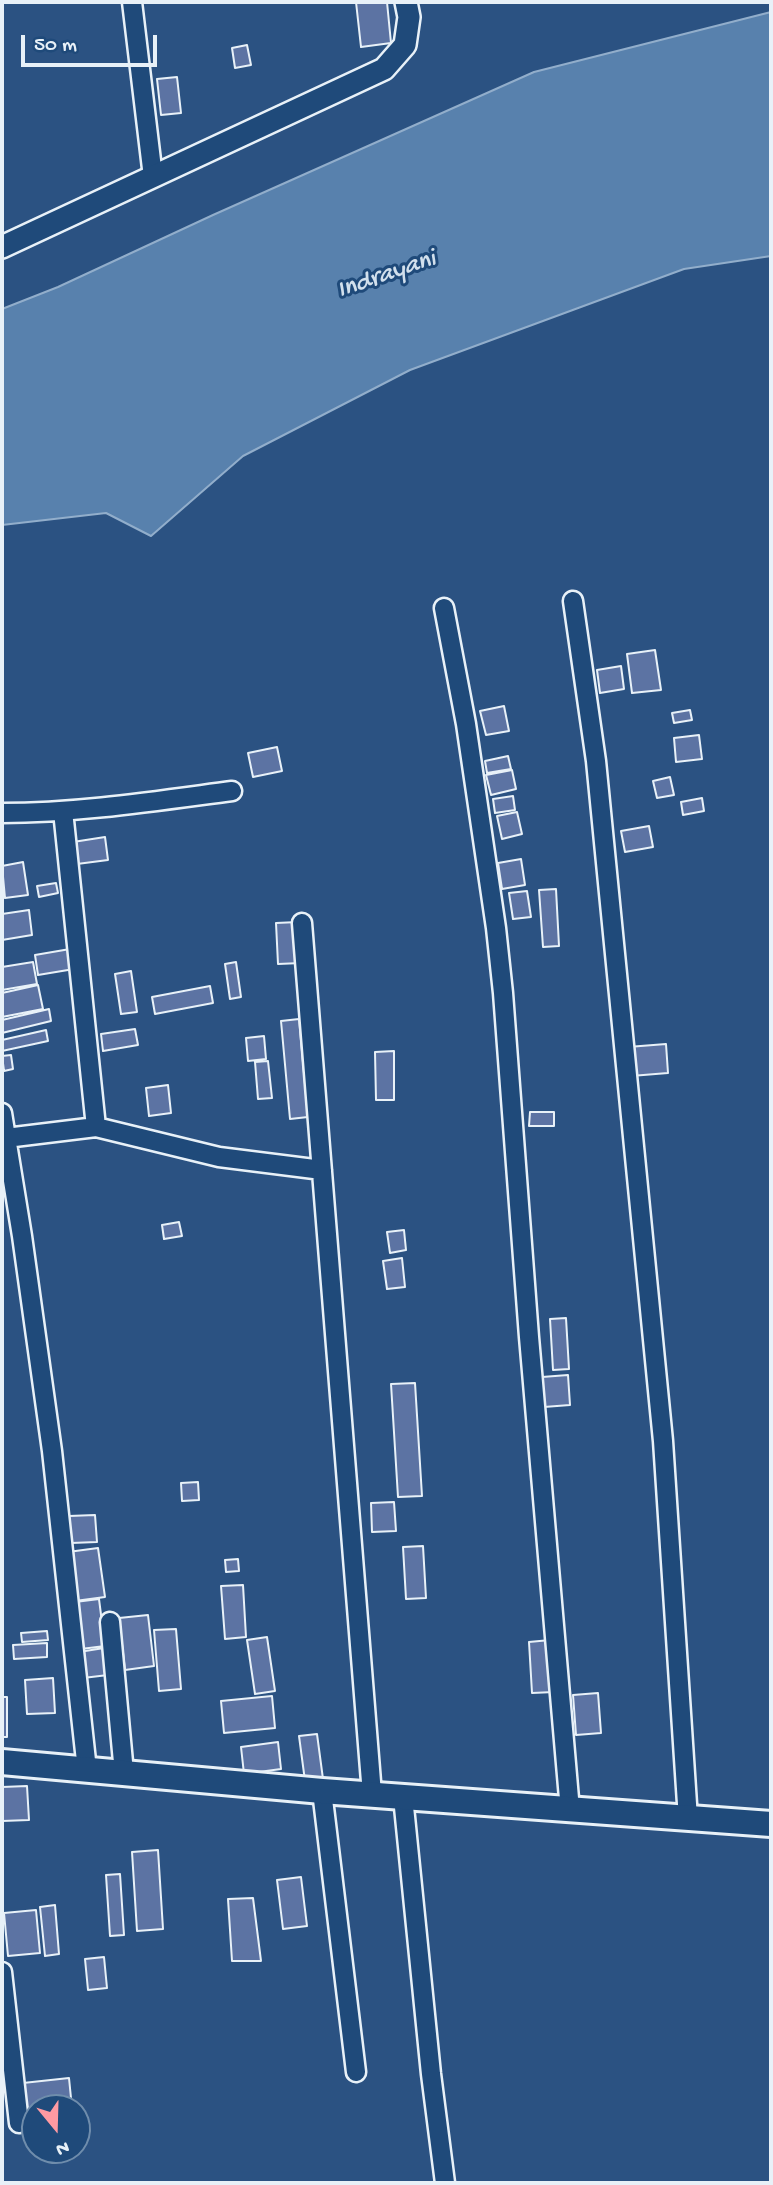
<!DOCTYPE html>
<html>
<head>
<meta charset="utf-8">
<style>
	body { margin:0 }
	#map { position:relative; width:773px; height:2185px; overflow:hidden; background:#2b5282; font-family:"Gochi Hand",sans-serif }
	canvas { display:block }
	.frame { position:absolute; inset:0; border:4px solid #e8f1f8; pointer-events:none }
	.north { position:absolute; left:21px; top:2094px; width:70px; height:70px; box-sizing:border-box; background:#1f4a7a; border:2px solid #6f8dac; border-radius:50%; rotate:161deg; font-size:19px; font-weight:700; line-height:28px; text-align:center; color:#e8f1f8 }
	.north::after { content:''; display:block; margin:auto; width:24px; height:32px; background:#ff9aa2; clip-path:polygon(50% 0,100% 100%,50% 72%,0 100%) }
	.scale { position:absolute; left:21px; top:35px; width:136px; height:32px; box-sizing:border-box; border:4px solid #e8f1f8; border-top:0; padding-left:9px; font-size:21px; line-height:24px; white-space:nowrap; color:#e8f1f8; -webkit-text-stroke:5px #1f4a7a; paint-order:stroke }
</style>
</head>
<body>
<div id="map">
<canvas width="773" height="2185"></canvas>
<div class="frame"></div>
<div class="north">N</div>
<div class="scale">50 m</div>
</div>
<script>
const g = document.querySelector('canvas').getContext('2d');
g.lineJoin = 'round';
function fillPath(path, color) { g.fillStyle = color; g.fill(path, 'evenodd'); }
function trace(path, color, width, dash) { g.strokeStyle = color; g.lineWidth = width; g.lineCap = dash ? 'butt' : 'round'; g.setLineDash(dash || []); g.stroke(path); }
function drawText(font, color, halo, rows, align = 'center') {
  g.font = font + ' "Gochi Hand",sans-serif'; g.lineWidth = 6; g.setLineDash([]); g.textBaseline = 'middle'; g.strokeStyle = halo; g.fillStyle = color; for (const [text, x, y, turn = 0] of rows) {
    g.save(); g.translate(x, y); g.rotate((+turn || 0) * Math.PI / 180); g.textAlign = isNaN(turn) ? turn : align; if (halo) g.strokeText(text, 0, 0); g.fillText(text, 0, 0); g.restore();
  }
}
const water = new Path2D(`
	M771 12V256L684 269 410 370 243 456 151 536 106 513 2 525V309L58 287 213 215 534 72Z`);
fillPath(water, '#5881ad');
trace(water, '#92aecb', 2);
const building = new Path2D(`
	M356 2H387L391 43 361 47Z
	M247 45 251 65 235 68 232 48Z
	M177 77 181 113 161 115 157 79Z
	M655 650 661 690 632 693 627 654Z
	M621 666 624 689 600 693 597 670Z
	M504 706 509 731 486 735 480 711Z
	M690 710 692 720 674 723 672 713Z
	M699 735 702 759 676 762 674 738Z
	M277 747 282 771 253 777 248 753Z
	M508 756 511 769 487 773 485 761Z
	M512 770 516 789 491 795 486 775Z
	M670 777 674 795 657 798 653 781Z
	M513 796 515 810 495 813 493 799Z
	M702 798 704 811 683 815 681 802Z
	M517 812 522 834 502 839 497 816Z
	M649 826 653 847 625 852 621 831Z
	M105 837 108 860 77 864 73 842Z
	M521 859 525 885 502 889 498 863Z
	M23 862 28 895 5 898 2 866Z
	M56 883 58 893 39 897 37 886Z
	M556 889 559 946 543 947 539 890Z
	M527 891 531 917 513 919 509 893Z
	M29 910 32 935 2 940V914Z
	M298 922 301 963 278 964 276 923Z
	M70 949 74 969 38 975 35 955Z
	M33 962 37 984 2 990V967Z
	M236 962 241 997 230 999 225 964Z
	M131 971 137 1012 121 1014 115 974Z
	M38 985 43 1009 2 1017V993Z
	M210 986 213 1003 155 1014 152 997Z
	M49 1009 51 1021 2 1033V1020Z
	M299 1019 308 1117 290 1119 281 1021Z
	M135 1029 138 1045 103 1051 101 1034Z
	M46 1030 48 1041 2 1051V1040Z
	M264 1036 266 1059 248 1061 246 1038Z
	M666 1044 668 1073 631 1076 628 1047Z
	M394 1051V1100H376L375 1052Z
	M11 1055 13 1069 4 1071 2 1056Z
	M268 1061 272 1098 258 1099 255 1062Z
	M168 1085 171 1113 149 1116 146 1088Z
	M530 1112H554V1126H529Z
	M179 1222 182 1236 164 1239 162 1225Z
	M404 1230 406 1250 390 1253 387 1232Z
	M402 1258 405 1287 387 1289 383 1261Z
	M566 1318 569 1369 553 1370 550 1319Z
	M568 1375 570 1405 544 1407 542 1377Z
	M415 1383 422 1496 398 1497 391 1384Z
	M198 1482 199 1500 182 1501 181 1483Z
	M394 1502 396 1531 372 1532 371 1503Z
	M95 1515 97 1542 71 1543 69 1516Z
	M423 1546 426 1598 406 1599 403 1547Z
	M98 1548 105 1597 75 1601 68 1552Z
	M238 1559 239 1571 226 1572 225 1560Z
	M243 1585 246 1637 225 1639 221 1586Z
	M99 1599 105 1646 81 1649 75 1602Z
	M148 1615 154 1666 125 1670 119 1618Z
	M176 1629 181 1689 159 1691 154 1630Z
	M47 1631 48 1640 22 1642 21 1633Z
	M267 1637 275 1691 255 1694 247 1640Z
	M550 1640 554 1692 532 1693 529 1642Z
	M47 1643V1657L14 1659 13 1645Z
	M104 1648 108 1675 83 1678 79 1652Z
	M53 1678 55 1713 27 1714 25 1680Z
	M598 1693 601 1733 576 1735 573 1695Z
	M272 1696 275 1728 224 1733 221 1701Z
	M2 1697H7V1737H2Z
	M317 1734 323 1779 305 1781 299 1736Z
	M278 1742 281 1769 244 1774 241 1747Z
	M27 1786 29 1820 2 1821V1787Z
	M158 1850 163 1929 137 1931 132 1852Z
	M120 1874 124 1935 110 1936 106 1875Z
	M301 1877 307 1926 283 1929 277 1880Z
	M253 1898 261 1961H232L228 1899Z
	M55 1905 59 1954 45 1956 40 1907Z
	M36 1910 40 1953 8 1956 4 1913Z
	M104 1957 107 1988 88 1990 85 1959Z
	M69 2078 72 2108H35V2126L28 2127 23 2083Z`);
fillPath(building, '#5c73a3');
trace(building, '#e8f1f8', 2);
const minor = new Path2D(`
	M132 2 153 177
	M573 601 596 761 663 1441 688 1819
	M444 608 466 724 496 928 503 993 529 1337 570 1810
	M2 813C79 813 156 801 232 791
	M302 923 372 1794
	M2 1113 22 1236 52 1451 87 1770
	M96 1127 219 1157 322 1170
	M6 1138 96 1127 63 811
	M110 1622 124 1773
	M322 1791 356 2072
	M403 1797 431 2074 445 2183
	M2 1972 19 2123`);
const tertiary = new Path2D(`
	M2 247 384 69 405 45 409 17 406 2`);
const secondary = new Path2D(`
	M2 1762 322 1791 771 1824`);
trace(minor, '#e8f1f8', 23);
trace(tertiary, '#e8f1f8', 26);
trace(secondary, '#e8f1f8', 30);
trace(minor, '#1f4a7a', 18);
trace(tertiary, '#1f4a7a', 21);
trace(secondary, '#1f4a7a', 24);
drawText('italic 26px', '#d2e0ed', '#1f4a7a', [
	["Indrayani",387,276,-19]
]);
</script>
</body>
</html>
